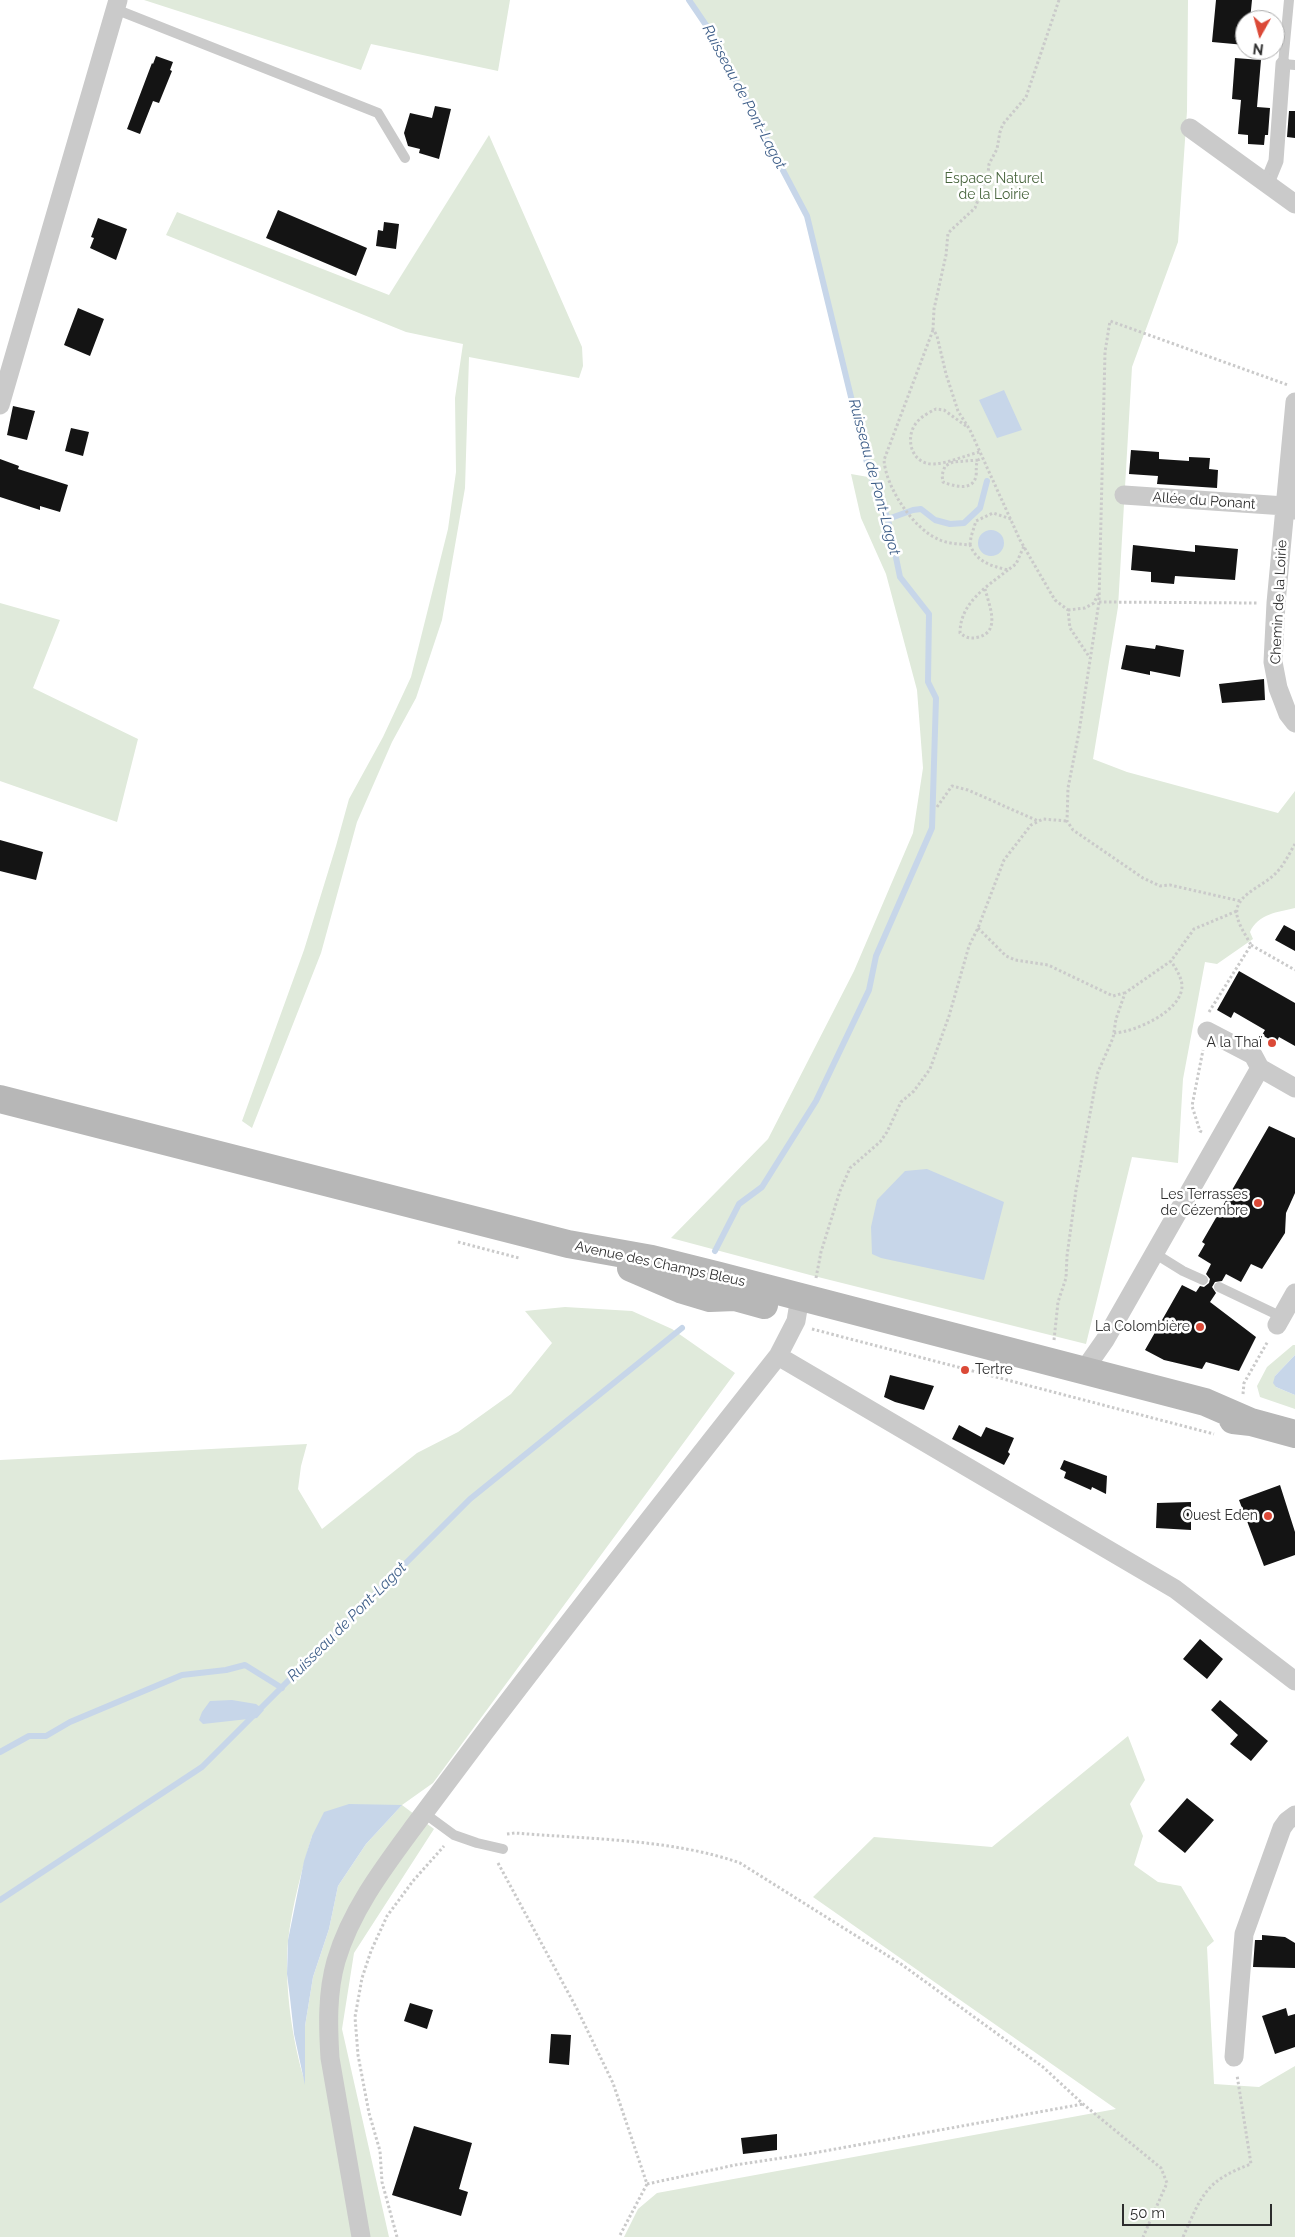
<!DOCTYPE html>
<html>
<head>
<meta charset="utf-8">
<style>
	body { margin:0 }
	#map { position:relative; width:1295px; height:2237px; overflow:hidden; background:#fff; font-family:Raleway,sans-serif }
	canvas { display:block }
	.north { position:absolute; left:1235px; top:10px; width:50px; height:50px; box-sizing:border-box; background:#fff; border:1px solid #ababab; border-radius:50%; rotate:187deg; font-size:14px; font-weight:700; line-height:20px; text-align:center; color:#2d2d2d }
	.north::after { content:''; display:block; margin:auto; width:18px; height:22px; background:#db4937; clip-path:polygon(50% 0,100% 100%,50% 72%,0 100%) }
	.scale { position:absolute; left:1122px; top:2204px; width:150px; height:22px; box-sizing:border-box; border:2px solid #2d2d2d; border-top:0; padding-left:6px; font-size:15px; line-height:18px; white-space:nowrap; color:#2d2d2d; -webkit-text-stroke:4px #fff; paint-order:stroke }
</style>
</head>
<body>
<div id="map">
<canvas width="1295" height="2237"></canvas>
<div class="north">N</div>
<div class="scale">50 m</div>
</div>
<script>
const g = document.querySelector('canvas').getContext('2d');
g.lineJoin = 'round';
function fillPath(path, color) { g.fillStyle = color; g.fill(path, 'evenodd'); }
function trace(path, color, width, dash) { g.strokeStyle = color; g.lineWidth = width; g.lineCap = dash ? 'butt' : 'round'; g.setLineDash(dash || []); g.stroke(path); }
function drawText(font, color, halo, rows, align = 'center') {
  g.font = font + ' Raleway,sans-serif'; g.lineWidth = 5; g.setLineDash([]); g.textBaseline = 'middle'; g.strokeStyle = halo; g.fillStyle = color; for (const [text, x, y, turn = 0] of rows) {
    g.save(); g.translate(x, y); g.rotate((+turn || 0) * Math.PI / 180); g.textAlign = isNaN(turn) ? turn : align; if (halo) g.strokeText(text, 0, 0); g.fillText(text, 0, 0); g.restore();
  }
}
fillPath(new Path2D(`
	M144 0H510L498 71 371 44 361 70Z
	M689 0H1188L1187 111 1178 242 1132 367 1118 607 1093 759 1127 772 1278 813 1295 791V908C1278 912 1258 914 1250 932L1253 939 1217 964 1205 962 1183 1079 1178 1163 1132 1157 1086 1344 810 1275 671 1238 768 1139 854 971 913 833 923 768 917 690 886 574 861 518 851 474 874 478 869 471 807 216 708 28Z
	M489 135 582 347 583 366 579 378 469 357 465 488 442 620 416 698 392 742 357 822 321 953 252 1128 242 1121 304 950 336 846 349 799 383 737 411 677 448 529 456 472 455 398 463 344 406 332 166 235 177 212 389 295Z
	M0 603 60 620 33 688 138 739 117 822 0 781Z
	M565 1307 632 1311 672 1329 735 1373 433 1783 402 1805 434 1829 354 1953 342 2029 389 2237H0V1460L307 1444 301 1466 298 1489 322 1529 417 1453 458 1432 511 1394 552 1343 525 1311ZM401 1806 366 1844 338 1886 329 1929 313 1977 305 2026V2082C292 2041 284 1983 288 1941 292 1906 302 1869 312 1836Z
	M1293 1345H1295V1355L1275 1376 1276 1387 1295 1395V1409L1260 1397 1257 1386 1267 1367Z
	M1128 1736 1145 1780 1130 1804 1143 1836 1134 1865 1158 1882 1181 1886 1214 1941 1207 1947 1214 2084 1259 2087 1295 2066V2237H624L638 2209 657 2193 1116 2109 813 1897 874 1837 992 1847Z`), '#e0eadb');
fillPath(new Path2D(`
	M1004 390 1022 430 997 438 979 400Z
	M978 543a13 13 0 1 1 26 0a13 13 0 1 1-26 0Z
	M927 1169 1004 1202 984 1280 881 1258 872 1254 871 1227 877 1200 905 1171Z
	M1295 1355V1395L1276 1387 1273 1383 1275 1376Z
	M232 1700 256 1704 264 1710 257 1718 203 1724 199 1720 202 1712 210 1701Z
	M349 1804 402 1805 366 1844 338 1886 329 1929 313 1977 305 2026V2085L294 2034 290 1998 287 1974 288 1940 304 1861 312 1836 324 1812Z`), '#c7d6e9');
trace(new Path2D(`
	M689 0 708 28 807 216 869 471 888 519 900 577 929 614 928 682 936 698 932 828 876 956 869 990 816 1101 762 1187 739 1204 715 1251
	M888 519 913 510 921 509 935 520 950 524 964 523 980 508 987 481
	M0 1752 29 1736H46L70 1722 182 1675 226 1670 245 1665 282 1688
	M0 1900 202 1767 470 1499 682 1328`), '#c7d6e9', 6);
fillPath(new Path2D(`
	M1216 0H1252L1250 20H1245V45L1212 42Z
	M156 56 173 62 170 70 172 71 159 103 153 101 140 134 127 129 152 63 153 64Z
	M1235 58 1261 60 1257 107 1270 108 1268 135H1265L1264 145 1248 144V135L1238 134 1241 100 1232 99Z
	M435 106 451 109 439 159 419 153 420 149 408 146 404 133 410 113 432 118Z
	M1289 111H1295V138L1287 137Z
	M278 210 367 248 356 276 266 238Z
	M98 218 127 229 116 260 90 248 94 238 91 237Z
	M384 222 399 224 396 249 376 246 378 230 383 231Z
	M78 308 104 319 90 356 64 345Z
	M13 406 35 411 27 440 7 435Z
	M71 428 89 432 83 456 65 451Z
	M1131 450 1159 452V459L1189 461V457L1210 458 1209 469 1218 470 1217 488 1157 484 1158 476 1129 474Z
	M0 459 19 466 18 469 68 485 60 512 40 506V510L0 497Z
	M1133 545 1195 552V545L1238 549 1235 580 1175 576 1174 584 1151 582V572L1131 570Z
	M1126 645 1155 649 1156 645 1184 650 1180 677 1150 671V675L1121 669Z
	M1264 679 1265 700 1222 703 1219 684Z
	M0 840 43 852 36 880 0 871Z
	M1284 925 1295 931V951L1275 940Z
	M1239 971 1295 1003V1046L1279 1037 1276 1043 1262 1035 1265 1030 1234 1012 1231 1018 1217 1010Z
	M1269 1126 1295 1138V1193L1286 1213 1285 1233 1262 1269 1251 1264 1241 1282 1226 1274 1222 1281 1215 1282 1212 1287 1216 1293 1210 1302 1256 1337 1239 1371 1206 1362 1202 1369 1164 1360 1145 1350 1182 1285 1196 1292 1200 1286 1204 1287 1209 1283 1210 1279 1206 1274 1211 1264 1198 1256 1205 1244 1202 1242Z
	M890 1375 934 1386 924 1410 895 1402 884 1397Z
	M959 1425 981 1437 986 1427 1014 1438 1008 1452 1010 1454 1004 1465 952 1439Z
	M1064 1460 1107 1476 1106 1494 1092 1487 1091 1490 1064 1478 1066 1472 1060 1469Z
	M1280 1485 1295 1532V1555L1264 1566 1239 1500Z
	M1191 1502V1530L1156 1528 1157 1503Z
	M1200 1639 1223 1659 1207 1679 1183 1659Z
	M1220 1700 1268 1741 1251 1761 1230 1744 1238 1735 1211 1710Z
	M1187 1798 1214 1820 1185 1853 1158 1831Z
	M1262 1935 1285 1937 1295 1943V1968L1253 1967 1255 1940H1262Z
	M410 2003 433 2010 427 2029 404 2021Z
	M1286 2008 1288 2016 1295 2014V2047L1275 2054 1262 2016Z
	M551 2034 571 2035 569 2065 549 2063Z
	M414 2126 472 2143 459 2189 468 2192 461 2216 392 2195Z
	M777 2134V2150L743 2154 741 2138Z`), '#141414');
trace(new Path2D(`
	M1059 0 1026 97 1003 124 1000 132 997 149 989 164 988 174 975 208 948 233 946 255 934 309 933 329 937 336 946 374 958 411 970 430 1020 540 1049 590 1055 600 1068 610 1070 628 1090 658
	M933 330 884 460C886 488 914 530 940 540 949 544 960 544 970 545 977 562 991 566 1008 570L1016 564 1024 546
	M966 426 944 410 936 409C930 412 922 416 917 422 904 437 911 465 934 464 949 463 966 455 980 452
	M978 460 953 462 945 466 942 475 943 482C953 486 973 492 976 476 977 470 975 466 978 460L982 458
	M970 545 971 537 976 521 993 513 1011 519
	M985 589C989 605 1001 631 979 637 971 639 966 638 960 633 960 603 986 587 1008 570
	M1099 602 1258 603
	M1068 610 1085 608 1094 603 1098 594
	M937 807 952 786 968 790 1038 821
	M1240 901 1170 885 1160 886 1143 878 1073 830 1067 821 1068 788 1079 732 1099 602 1105 352 1110 321 1288 385
	M978 928 1006 956 1015 960 1048 965 1113 996 1124 993
	M1251 945 1295 970
	M1209 1012 1251 945C1246 935 1235 921 1237 909 1240 893 1265 885 1276 873 1284 865 1289 854 1295 844
	M1114 1033C1135 1032 1183 1011 1182 985 1181 976 1176 969 1171 961
	M1202 1132 1200 1131 1192 1106 1203 1050
	M458 1242 519 1258
	M816 1278 821 1252 840 1191 850 1168 880 1142 887 1132 901 1102 914 1091 930 1069 949 1016 969 946 978 928 1004 860 1031 825 1043 819 1067 821
	M812 1329 1214 1434
	M1054 1340 1058 1302 1066 1278 1067 1256 1076 1190 1094 1092 1098 1072 1113 1038 1116 1019 1125 993 1171 961 1194 929 1237 911
	M1243 1394 1244 1383 1268 1341
	M507 1834 515 1833C586 1839 673 1839 740 1863L901 1964 1043 2067 1083 2104 1161 2168 1167 2183 1143 2237
	M498 1863 577 2009 613 2083 647 2184 619 2237
	M647 2184 735 2165 808 2154 1083 2104
	M397 2237 382 2182 380 2151 369 2113 358 2055 355 2017 362 1978 371 1951 387 1916 413 1881 444 1846
	M1183 2237C1202 2195 1205 2181 1251 2164L1237 2075`), '#cacaca', 3, [2.5, 2.5]);
trace(new Path2D(`
	M1289 0 1283 64 1295 65
	M115 9 378 113 405 158
	M1154 1253 1183 1271 1203 1280
	M1219 1287 1282 1317
	M424 1813 454 1835 477 1843 503 1849`), '#cacaca', 10);
trace(new Path2D(`
	M1267 183 1276 161 1283 64`), '#cacaca', 15);
trace(new Path2D(`
	M1190 128 1295 204
	M1295 402 1276 603 1273 662 1278 688 1288 714 1295 723
	M0 405 118 0
	M1124 495 1285 506 1295 510
	M1207 1031 1253 1055 1260 1068
	M1277 1325 1295 1293
	M778 1356 1175 1589 1295 1681
	M1084 1370 1105 1340 1260 1068 1295 1088
	M1234 2057 1244 1934 1282 1828 1287 1821 1295 1815
	M361 2237 330 2058C328 2026 327 1993 336 1961 351 1910 384 1867 415 1825 438 1794 461 1764 484 1733 581 1606 679 1481 778 1356L796 1321 800 1297`), '#cacaca', 19);
trace(new Path2D(`
	M0 1099 568 1244 652 1259 720 1276 1205 1402 1251 1422
	M631 1268 680 1289 710 1298 735 1297 764 1305
	M1233 1420 1251 1422 1295 1434`), '#b7b7b7', 28);
for (const [x, y, r, color] of [
	[1272,1043,5,"#db4937"],
	[1258,1203,5,"#db4937"],
	[1200,1327,5,"#db4937"],
	[965,1370,5,"#db4937"],
	[1268,1516,5,"#db4937"]
]) { const dot = new Path2D(); dot.arc(x, y, r, 0, 2 * Math.PI); g.fillStyle = color; g.fill(dot); trace(dot, '#fff', 2); }
drawText('14px', '#48653d', '#fff', [
	["Éspace Naturel",994,179],
	["de la Loirie",994,195]
]);
drawText('14px', '#2d2d2d', '#fff', [
	["Allée du Ponant",1204,501,4],
	["Chemin de la Loirie",1279,602,-87],
	["Avenue des Champs Bleus",660,1264,12]
]);
drawText('14px', '#2d2d2d', '#fff', [
	["A la Thaï",1262,1043],
	["Les Terrasses",1248,1195],
	["de Cézembre",1248,1211],
	["La Colombière",1190,1327],
	["Tertre",975,1370,"left"],
	["Ouest Eden",1258,1516]
], 'right');
drawText('italic 15px', '#40608a', '#fff', [
	["Ruisseau de Pont-Lagot",744,97,62],
	["Ruisseau de Pont-Lagot",874,477,75],
	["Ruisseau de Pont-Lagot",347,1622,-45]
]);
</script>
</body>
</html>
